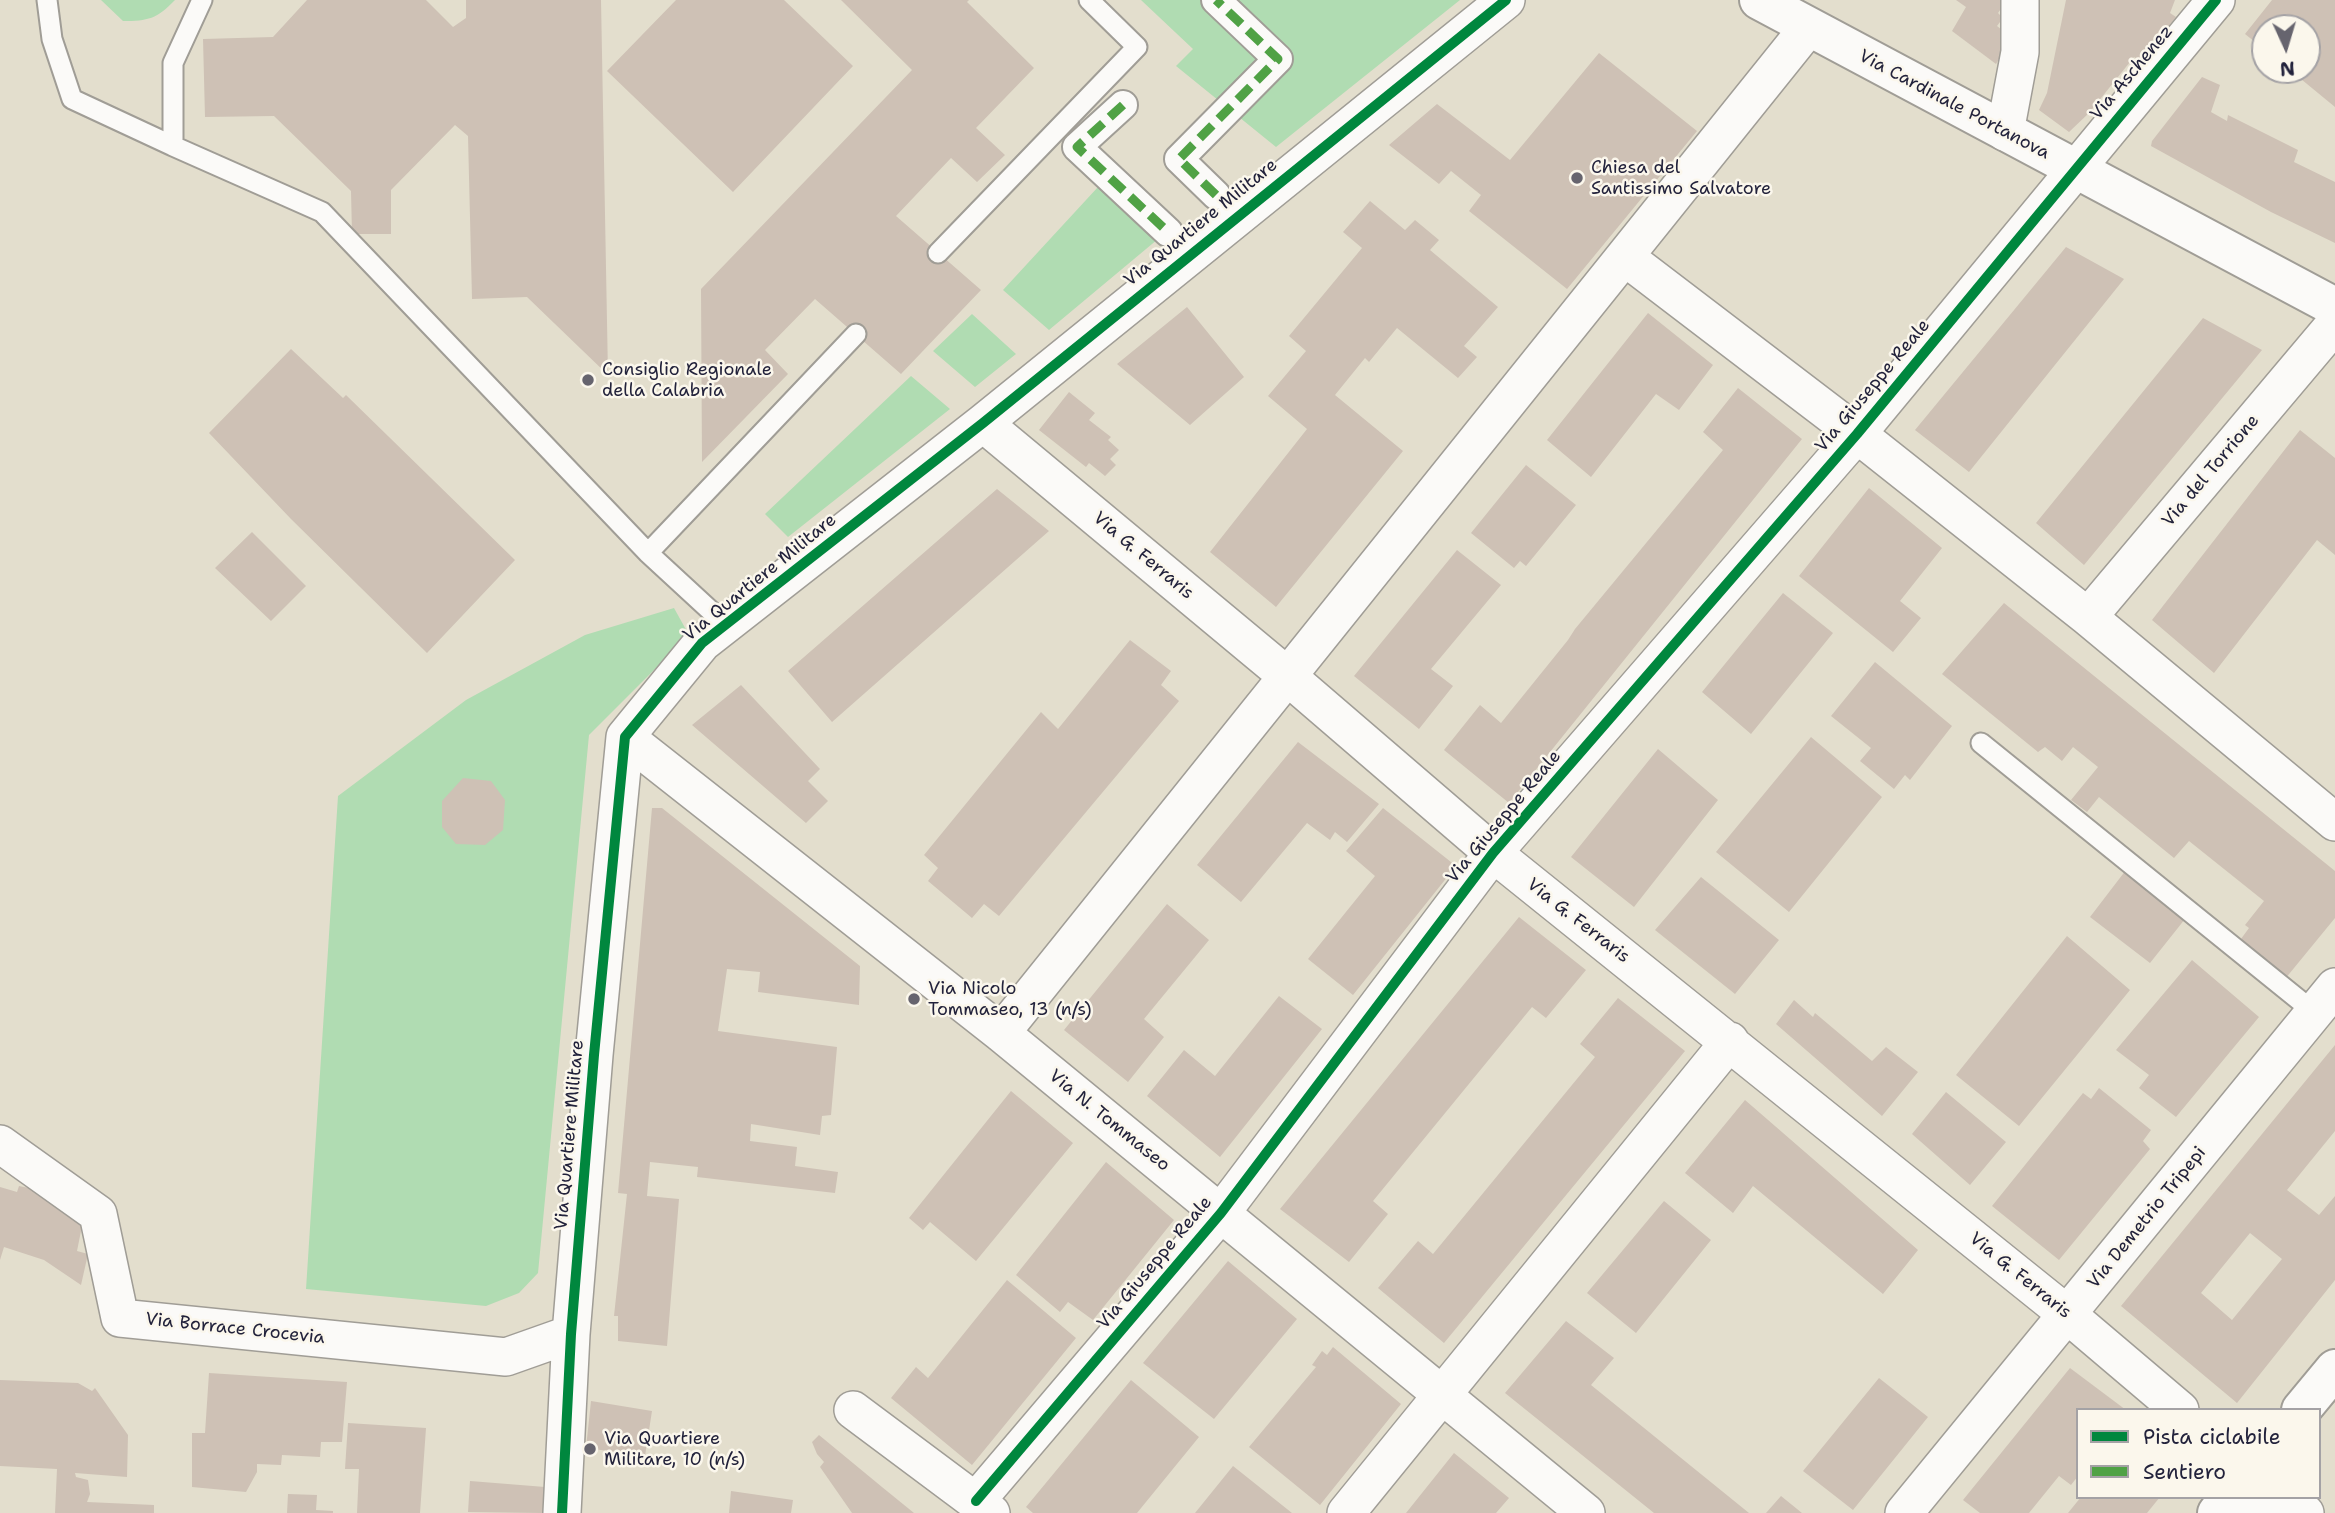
<!DOCTYPE html>
<html>
<head>
<meta charset="utf-8">
<style>
	body { margin:0 }
	#map { position:relative; width:2335px; height:1513px; overflow:hidden; background:#e3decd; font-family:"Shantell Sans",sans-serif }
	canvas { display:block }
	.legend { position:absolute; left:2076px; top:1408px; width:245px; height:91px; box-sizing:border-box; background:#fbf7ec; border:2px solid #a4a2a5; margin:0; padding:9px 12px; list-style:none; font-size:21px; color:#22223b }
	.legend li { display:flex; align-items:center; gap:14px; height:35px }
	.legend b { width:35px; border:2px solid #a4a2a5 }
	.north { position:absolute; left:2251px; top:14px; width:70px; height:70px; box-sizing:border-box; background:#fbf7ec; border:2px solid #a4a2a5; border-radius:50%; rotate:176deg; font-size:19px; font-weight:700; line-height:28px; text-align:center; color:#22223b }
	.north::after { content:''; display:block; margin:auto; width:24px; height:32px; background:#66646e; clip-path:polygon(50% 0,100% 100%,50% 72%,0 100%) }
</style>
</head>
<body>
<div id="map">
<canvas width="2335" height="1513"></canvas>
<ul class="legend">
<li><b style="height:9px;background:#00873e"></b>Pista ciclabile</li>
<li><b style="height:9px;background:#50a245"></b>Sentiero</li>
</ul>
<div class="north">N</div>
</div>
<script>
const g = document.querySelector('canvas').getContext('2d');
g.lineJoin = 'round';
function fillPath(path, color) { g.fillStyle = color; g.fill(path, 'evenodd'); }
function trace(path, color, width, dash) { g.strokeStyle = color; g.lineWidth = width; g.lineCap = dash ? 'butt' : 'round'; g.setLineDash(dash || []); g.stroke(path); }
function drawText(font, color, halo, rows, align = 'center') {
  g.font = font + ' "Shantell Sans",sans-serif'; g.lineWidth = 5; g.setLineDash([]); g.textBaseline = 'middle'; g.strokeStyle = halo; g.fillStyle = color; for (const [text, x, y, turn = 0] of rows) {
    g.save(); g.translate(x, y); g.rotate((+turn || 0) * Math.PI / 180); g.textAlign = isNaN(turn) ? turn : align; if (halo) g.strokeText(text, 0, 0); g.fillText(text, 0, 0); g.restore();
  }
}
fillPath(new Path2D(`
	M101 0H175C157 19 148 21 123 21Z
	M1141 0H1460L1276 147 1176 66 1193 49Z
	M1098 187 1158 239 1049 330 1003 290Z
	M972 314 1016 354 975 387 933 351Z
	M911 376 950 409 788 537 765 514Z
	M674 608 689 635 589 735 538 1273 519 1293 486 1306 306 1289 338 796 466 700 585 635Z`), '#b0dcb2');
fillPath(new Path2D(`
	M307 0H426L453 27 466 18V0H601L608 375 527 297 472 299 468 136 455 125 391 190V234H352L351 191 274 116 205 117 203 39 273 37Z
	M676 0H784L853 66 733 192 607 71Z
	M841 0H969L967 2 1034 68 976 128 1005 155 977 182 951 158 896 216 981 290 901 374 815 299 765 350 788 374 702 462 701 289 912 70Z
	M1956 0H2007L1998 13 2003 18 1997 26 2012 38 1996 64 1952 31 1966 7Z
	M2066 0H2175L2170 13 2176 17 2140 61 2134 57 2089 113 2069 132 2039 110 2047 93Z
	M2272 0H2335V107L2290 70H2307V28H2265V50L2245 34Z
	M1599 53 1697 131 1567 289 1469 211 1481 195 1451 171 1439 184 1389 145 1437 104 1510 160Z
	M2202 77 2220 85 2211 112 2227 121 2228 115 2298 150 2294 162 2335 182V243L2271 212 2151 146 2152 141Z
	M1370 201 1405 230 1415 220 1439 240 1430 250 1498 307 1464 346 1477 357 1458 378 1397 328 1369 362 1365 358 1335 395 1403 451 1276 607 1210 552 1307 429 1268 396 1306 351 1289 336 1362 248 1343 232Z
	M2066 247 2124 279 1969 472 1915 430Z
	M1187 307 1244 377 1190 425 1117 364Z
	M1648 313 1713 365 1679 410 1656 394 1591 477 1547 440Z
	M2203 318 2262 350 2084 565 2036 523Z
	M291 349 343 398 346 395 515 560 427 653 291 519 209 433Z
	M1738 388 1802 439 1509 803 1444 750 1480 705 1501 723 1568 640 1575 629 1723 450 1703 432Z
	M1069 392 1095 413 1089 420 1111 437 1108 440 1119 450 1110 459 1116 465 1105 476 1089 463 1086 467 1039 430Z
	M2300 430 2335 458V555L2317 540 2214 673 2152 620Z
	M1526 465 1576 505 1526 566 1520 561 1514 568 1471 533Z
	M1869 488 1942 548 1900 601 1921 618 1893 652 1799 576Z
	M997 489 1049 531 832 722 788 671Z
	M252 532 306 586 271 621 215 568Z
	M1457 550 1501 585 1431 669 1453 686 1419 729 1354 676Z
	M1783 593 1833 633 1751 734 1702 692Z
	M2004 603 2335 871V918L2285 979 2238 943 2249 928 2245 925 2264 901 2189 841 2174 858 2099 797 2087 812 2071 800 2098 767 2073 747 2062 761 2045 747 2038 752 1942 674Z
	M1130 640 1171 671 1161 685 1179 701 999 916 984 904 972 918 928 881 938 868 924 855 1041 712 1058 729Z
	M1875 662 1952 726 1910 780 1905 775 1894 789 1860 761 1871 748 1831 716Z
	M741 685 820 769 808 781 828 801 806 823 692 725Z
	M1811 737 1882 797 1789 912 1716 852Z
	M1298 742 1379 804 1347 842 1335 832 1330 840 1307 823 1241 902 1197 865Z
	M1658 749 1718 800 1634 907 1571 857Z
	M463 778 491 781 505 800 503 830 485 845 456 844 442 827V801Z
	M652 808H662L860 966 859 1005 758 992 760 972 727 969 718 1031 837 1047 831 1115 822 1116 820 1135 751 1124 750 1141 797 1147 795 1166 838 1172 835 1193 697 1177 698 1167 650 1162 647 1196 679 1199 667 1346 618 1341V1316H614L627 1194 618 1193Z
	M1383 808 1456 866 1353 995 1308 959 1375 876 1346 851Z
	M2126 870 2185 919 2150 963 2090 917Z
	M1701 877 1779 940 1735 994 1655 930Z
	M1167 904 1209 940 1144 1019 1164 1037 1128 1082 1064 1030Z
	M1519 917 1586 970 1546 1018 1532 1007 1373 1201 1388 1214 1349 1262 1280 1209Z
	M2067 936 2130 990 2019 1126 1956 1075Z
	M2192 960 2259 1017 2176 1117 2139 1088 2149 1075 2116 1050Z
	M1279 996 1322 1029 1220 1157 1147 1096 1184 1050 1215 1076Z
	M1618 998 1685 1051 1444 1343 1378 1288 1418 1241 1433 1254 1595 1057 1580 1044Z
	M1794 1000 1813 1017 1815 1013 1872 1061 1886 1047 1918 1072 1882 1116 1776 1024Z
	M2335 1045V1131L2287 1190 2319 1215 2335 1196V1280L2237 1403 2121 1306ZM2250 1233 2282 1259 2232 1320 2201 1293Z
	M2099 1088 2151 1130 2143 1141 2150 1149 2059 1260 1992 1206 2083 1093 2091 1099Z
	M1011 1091 1073 1143 976 1261 930 1222 923 1230 909 1218Z
	M1946 1092 2006 1142 1970 1185 1912 1134Z
	M1745 1100 1918 1250 1883 1294 1753 1186 1733 1213 1685 1173Z
	M1106 1162 1174 1220 1093 1320 1068 1302 1060 1312 1016 1275Z
	M19 1186 59 1194 82 1226 77 1251 88 1254 81 1285 44 1260 4 1247 0 1260V1187L17 1192Z
	M1664 1201 1711 1240 1636 1333 1587 1293Z
	M1228 1261 1297 1319 1214 1419 1143 1363Z
	M1007 1280 1076 1338 972 1465 891 1398 916 1367 928 1378Z
	M1566 1321 1614 1358 1591 1385 1749 1513H1654L1505 1393Z
	M1333 1347 1401 1404 1320 1505 1249 1447 1316 1367 1312 1365 1322 1351 1327 1355Z
	M2070 1368 2126 1410H2078V1476L2071 1485 2059 1476 2029 1513H1980L1963 1500Z
	M209 1373 347 1382 342 1442H321L320 1457 282 1455 281 1465 257 1464V1472L246 1492 192 1487V1433H205Z
	M1879 1378 1928 1417 1853 1510 1803 1471Z
	M0 1380 78 1383 92 1391 95 1388 128 1435 127 1477 75 1473 76 1477 88 1480 90 1494 87 1502 154 1505V1513H55L57 1469 0 1466Z
	M1131 1380 1199 1437 1137 1513H1033L1026 1507Z
	M591 1401 652 1411 645 1456 586 1448Z
	M348 1423 426 1428 420 1513H357L359 1469H345Z
	M819 1435 882 1487 914 1513H852L820 1467 824 1462 817 1454 812 1442Z
	M1454 1453 1509 1498 1496 1513H1406Z
	M1233 1466 1292 1513H1195Z
	M470 1481 545 1487 543 1513 468 1512Z
	M731 1491 793 1500 791 1513H729Z
	M288 1494 317 1495 316 1510 333 1511V1513H287Z
	M1781 1496 1802 1513H1766Z
	M2081 1497H2160L2147 1513H2068Z`), '#cec1b5');
const service = new Path2D(`
	M47 0 52 39 72 99 173 146
	M202 0 173 63V146L322 212 648 553 725 624
	M938 253 1137 47 1089 0
	M648 553 856 334
	M1981 743 2314 1012`);
const pedestrian = new Path2D(`
	M1123 105 1077 147 1168 232
	M1216 195 1179 159 1278 59 1216 0`);
const minor = new Path2D(`
	M2005 132 2020 52V0
	M1625 257 1857 434 2088 617 2335 822
	M983 423 1286 675 1493 853 2068 1315 2180 1410
	M2088 617 2335 324
	M625 737 1001 1033 1586 1513
	M1001 1033 1808 28
	M0 1144 98 1214 120 1318 506 1357 571 1334
	M853 1410 991 1513
	M2238 1497 2305 1513
	M976 1501 1221 1213 1493 853 1857 434 2216 0
	M562 1513 571 1334 594 1055 625 737 702 643 983 423 1506 0
	M1346 1513 1730 1041
	M1904 1513 2335 987`);
const tertiary = new Path2D(`
	M1759 0 2335 307
	M2301 1410 2335 1369
	M2217 1513 2230 1497`);
trace(service, '#a09d96', 23);
trace(pedestrian, '#a09d96', 32);
trace(minor, '#a09d96', 40);
trace(tertiary, '#a09d96', 42);
trace(service, '#fbfaf8', 19);
trace(pedestrian, '#fbfaf8', 28);
trace(minor, '#fbfaf8', 37);
trace(tertiary, '#fbfaf8', 38);
trace(new Path2D(`
	M1123 105 1077 147 1168 232
	M1216 195 1179 159 1278 59 1216 0`), '#50a245', 9, [18, 9]);
trace(new Path2D(`
	M976 1501 1221 1213 1493 853 1857 434 2216 0
	M562 1513 571 1334 594 1055 625 737 702 643 983 423 1506 0`), '#00873e', 10);
for (const [x, y, r, color] of [
	[1577,178,7,"#66646e"],
	[588,380,7,"#66646e"],
	[914,999,7,"#66646e"],
	[590,1449,7,"#66646e"]
]) { const dot = new Path2D(); dot.arc(x, y, r, 0, 2 * Math.PI); g.fillStyle = color; g.fill(dot); trace(dot, '#fbf7ec', 2.5); }
drawText('18px', '#22223b', '#fbf7ec', [
	["Via Aschenez",2132,73,-50],
	["Via Cardinale Portanova",1954,105,28],
	["Via Quartiere Militare",1201,223,-39],
	["Via Giuseppe Reale",1873,386,-50],
	["Via del Torrione",2211,471,-50],
	["Via G. Ferraris",1143,556,40],
	["Via Quartiere Militare",760,578,-39],
	["Via Giuseppe Reale",1504,817,-50],
	["Via G. Ferraris",1578,921,38],
	["Via N. Tommaseo",1109,1121,39],
	["Via Quartiere Militare",570,1135,-85],
	["Via Demetrio Tripepi",2147,1218,-51],
	["Via Giuseppe Reale",1155,1263,-50],
	["Via G. Ferraris",2020,1276,39],
	["Via Borrace Crocevia",235,1329,6]
]);
drawText('18px', '#22223b', '#fbf7ec', [
	["Chiesa del",1591,168],
	["Santissimo Salvatore",1591,189],
	["Consiglio Regionale",602,370],
	["della Calabria",602,391],
	["Via Nicolo",928,989],
	["Tommaseo, 13 (n/s)",928,1010],
	["Via Quartiere",604,1439],
	["Militare, 10 (n/s)",604,1460]
], 'left');
</script>
</body>
</html>
